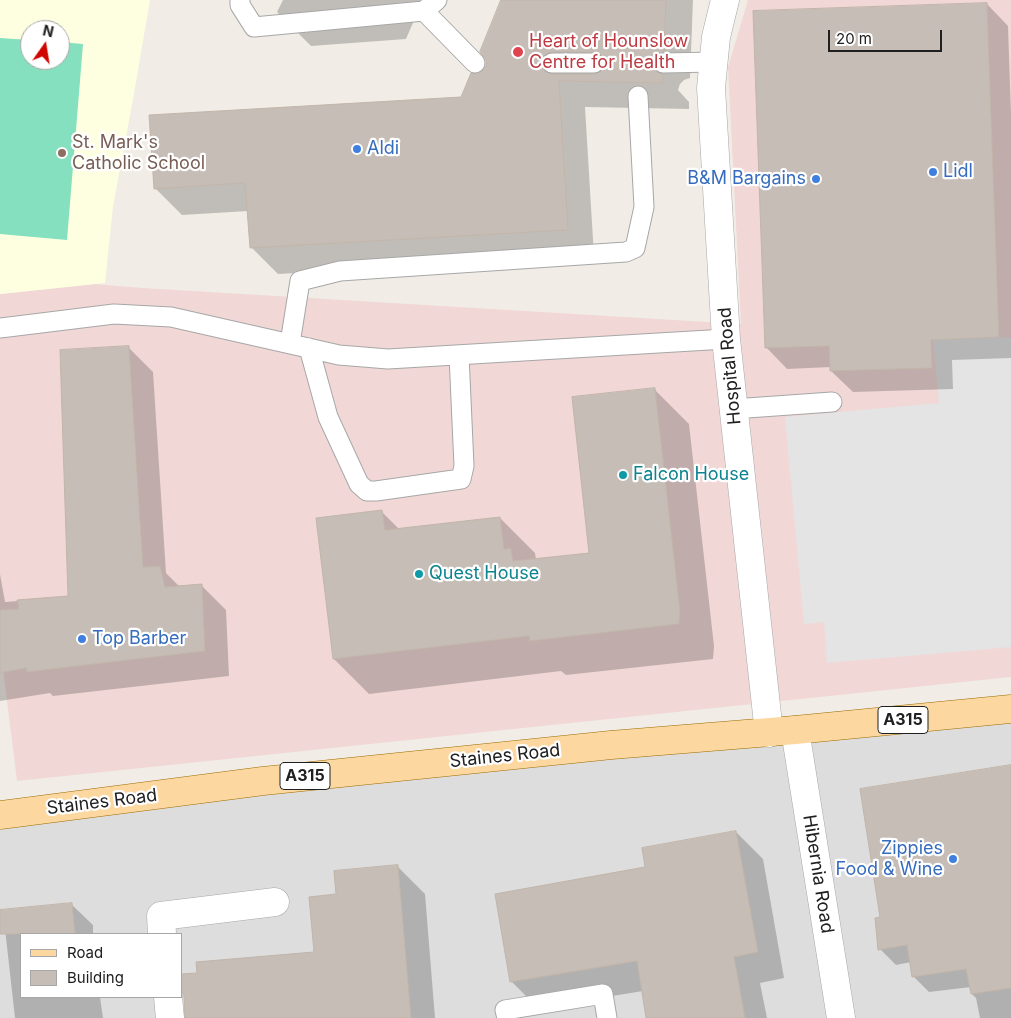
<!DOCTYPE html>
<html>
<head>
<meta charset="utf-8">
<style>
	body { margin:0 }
	#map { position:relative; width:1011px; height:1018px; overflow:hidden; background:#f1ede6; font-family:Inter,sans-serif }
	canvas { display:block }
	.legend { position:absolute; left:20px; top:933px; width:162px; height:65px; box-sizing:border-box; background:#fff; border:1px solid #a6a6a6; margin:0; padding:6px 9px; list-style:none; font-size:15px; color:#202020 }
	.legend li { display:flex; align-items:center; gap:10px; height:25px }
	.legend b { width:25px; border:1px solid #a6a6a6 }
	.north { position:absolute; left:20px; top:20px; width:50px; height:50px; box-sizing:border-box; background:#fff; border:1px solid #a6a6a6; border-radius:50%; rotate:13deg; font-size:14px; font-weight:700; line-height:20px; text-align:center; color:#202020 }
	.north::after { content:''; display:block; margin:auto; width:18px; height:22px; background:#d00500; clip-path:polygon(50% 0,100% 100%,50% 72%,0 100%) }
	.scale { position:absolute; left:828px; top:30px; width:114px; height:22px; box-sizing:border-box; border:2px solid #202020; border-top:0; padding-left:6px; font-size:15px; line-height:18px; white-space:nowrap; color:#202020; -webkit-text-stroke:4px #fff; paint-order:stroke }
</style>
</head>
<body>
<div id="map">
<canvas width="1011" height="1018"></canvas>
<ul class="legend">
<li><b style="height:6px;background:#fcd7a0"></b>Road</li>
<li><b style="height:14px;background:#c5bdb6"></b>Building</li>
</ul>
<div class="north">N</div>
<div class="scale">20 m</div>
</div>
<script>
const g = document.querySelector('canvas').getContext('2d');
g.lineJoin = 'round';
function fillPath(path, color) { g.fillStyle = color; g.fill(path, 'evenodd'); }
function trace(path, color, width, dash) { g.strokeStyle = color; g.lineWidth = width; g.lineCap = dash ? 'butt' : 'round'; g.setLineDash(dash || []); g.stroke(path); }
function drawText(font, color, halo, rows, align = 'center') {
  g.font = font + ' Inter,sans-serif'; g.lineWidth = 4.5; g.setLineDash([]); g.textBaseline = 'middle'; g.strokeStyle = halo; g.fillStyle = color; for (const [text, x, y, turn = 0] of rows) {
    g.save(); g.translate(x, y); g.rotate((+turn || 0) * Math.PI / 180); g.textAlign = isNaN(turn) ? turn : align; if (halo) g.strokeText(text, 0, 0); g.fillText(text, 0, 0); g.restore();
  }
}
fillPath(new Path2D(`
	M1011 709V1018H0V830L263 781ZM21 934H181V997H21Z`), '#dedddd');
fillPath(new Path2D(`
	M748 0H1011V677L17 781 0 645V294L94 284 143 288 741 324 728 67Z`), '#f1d8d6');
fillPath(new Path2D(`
	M0 0H150L133 99 113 206 105 283 0 294ZM30 30H60V60H30Z`), '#feffe1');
fillPath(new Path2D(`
	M0 38 30 40V60H60V42L83 44 67 240 0 234Z`), '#84e0bf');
fillPath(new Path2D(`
	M999 337 1011 338V647L827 663 824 622 804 624 785 417 939 403 933 340Z`), '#e4e4e4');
fillPath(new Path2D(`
	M283 0H420L419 9 406 39 311 46 277 12Z
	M503 0H693L690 78 684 80 680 84 678 90 689 102V109L585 107 594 256 278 274 251 247 248 211 182 215 155 188 462 98 479 75 487 67Z
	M987 4 1008 26 1011 114V358L952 360 953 389 853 392 831 371V367L787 369 766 347Z
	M128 347 153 372 166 573 180 587 201 585 226 610 229 676 53 696 50 693 0 701V574L5 602 69 597Z
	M654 389 689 424 714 646 713 659 566 675 561 671 369 694 334 659 318 519 381 511 400 530 500 518 535 553 536 560 591 554Z
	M1011 766V1018H980L976 998 972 994 971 987 929 992 913 976 911 962 896 965 880 949 881 918Z
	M736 832 763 859 784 978 760 983 767 1018H648L643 991 538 1008 511 981 647 868Z
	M398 867 425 894 435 1018H187L199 974 315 953 337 895Z
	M71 904 93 925V934H21V997H100L103 1018H15L3 911Z`), '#0003');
const building = new Path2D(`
	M501 0H666L664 52 657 54 653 57 652 63 654 69 658 73 663 74V83L559 81 568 230 250 248 245 183 154 189 149 115 461 97 471 73 478 74 482 71 486 66V60L480 52ZM552 52H594L600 54 603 57 605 63 603 69 600 72 594 74H552L546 72 543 69 541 63 543 57 546 54Z
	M987 3 999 337 931 340 932 368 830 371 829 346 765 348 753 11Z
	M129 346 143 567 160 566 165 587 202 584 205 651 27 672 26 668 0 673V610L19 609 17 600 68 596 60 350Z
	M655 388 680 611 679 624 530 641 529 636 333 659 316 518 382 510 385 530 500 517 504 549 511 548 513 561 589 553 572 397Z
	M1011 765V988L971 994 966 969 912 977 907 945 878 950 875 918 880 917 860 789Z
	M736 831 758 952 734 957 745 1018H646L637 961 510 982 495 894 645 867 642 848Z
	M398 865 411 1018H185L184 996 181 989V974L197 973 196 962 314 952 309 897 336 894 334 871Z
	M72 903 75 934H0V910Z`);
fillPath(building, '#c5bdb6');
trace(building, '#c2b5a9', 1);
const service = new Path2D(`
	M240 0V5L254 27 424 11 437 0
	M424 11 475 63
	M552 63H594
	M663 63 714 62
	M0 328 114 314 171 317 339 355 388 359 726 339
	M290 343 300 281 340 271 626 252 635 248 644 207 638 96
	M309 348 328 417 359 484 367 491H376L461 479 464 466 459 355
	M733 409 832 402
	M507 1018 505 1010 603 994 607 1018`);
const minor = new Path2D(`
	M795 730 841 1018
	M162 934 161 916 275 902
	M168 997 170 1018`);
const tertiary = new Path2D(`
	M725 0 716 37 711 88 726 339 769 733`);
const primary = new Path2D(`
	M0 815 263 781 611 745 795 730 1011 709`);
trace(service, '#a7a7a7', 21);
trace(minor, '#a7a7a7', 29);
trace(tertiary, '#a7a7a7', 29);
trace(primary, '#9c6c00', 29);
trace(service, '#fff', 19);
trace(minor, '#fff', 28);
trace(tertiary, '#fff', 28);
trace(primary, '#fcd7a0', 28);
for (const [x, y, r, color] of [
	[518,52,6,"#e0444e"],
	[357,149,5,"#3f7fe0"],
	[62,153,5,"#8d6e63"],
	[933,172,5,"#3f7fe0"],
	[816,179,5,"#3f7fe0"],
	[623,475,5,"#0f9aa8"],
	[419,574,5,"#0f9aa8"],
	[82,639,5,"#3f7fe0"],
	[953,859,5,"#3f7fe0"]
]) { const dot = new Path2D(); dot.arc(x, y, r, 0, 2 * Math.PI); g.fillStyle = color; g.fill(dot); trace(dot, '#fff', 2); }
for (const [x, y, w] of [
	[903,720,50],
	[305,776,50]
]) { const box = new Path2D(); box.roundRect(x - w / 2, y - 13.5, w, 27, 4); g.fillStyle = '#fff'; g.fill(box); trace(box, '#202020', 1); }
drawText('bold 16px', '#202020', null, [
	["A315",903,720],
	["A315",305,776]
]);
drawText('18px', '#be3a42', '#fff', [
	["Heart of Hounslow",529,42],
	["Centre for Health",529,63]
], 'left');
drawText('18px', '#785e54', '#fff', [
	["St. Mark's",72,143],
	["Catholic School",72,164]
], 'left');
drawText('18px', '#366cbe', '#fff', [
	["Aldi",367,149],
	["Lidl",943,172],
	["B&M Bargains",806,179,"right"],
	["Top Barber",92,639],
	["Zippies",943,849,"right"],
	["Food & Wine",943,870,"right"]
], 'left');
drawText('18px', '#202020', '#fff', [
	["Hospital Road",730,366,-95],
	["Staines Road",505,756,-6],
	["Staines Road",102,802,-7],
	["Hibernia Road",818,874,81]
]);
drawText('18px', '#0d838f', '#fff', [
	["Falcon House",633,475],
	["Quest House",429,574]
], 'left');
</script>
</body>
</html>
